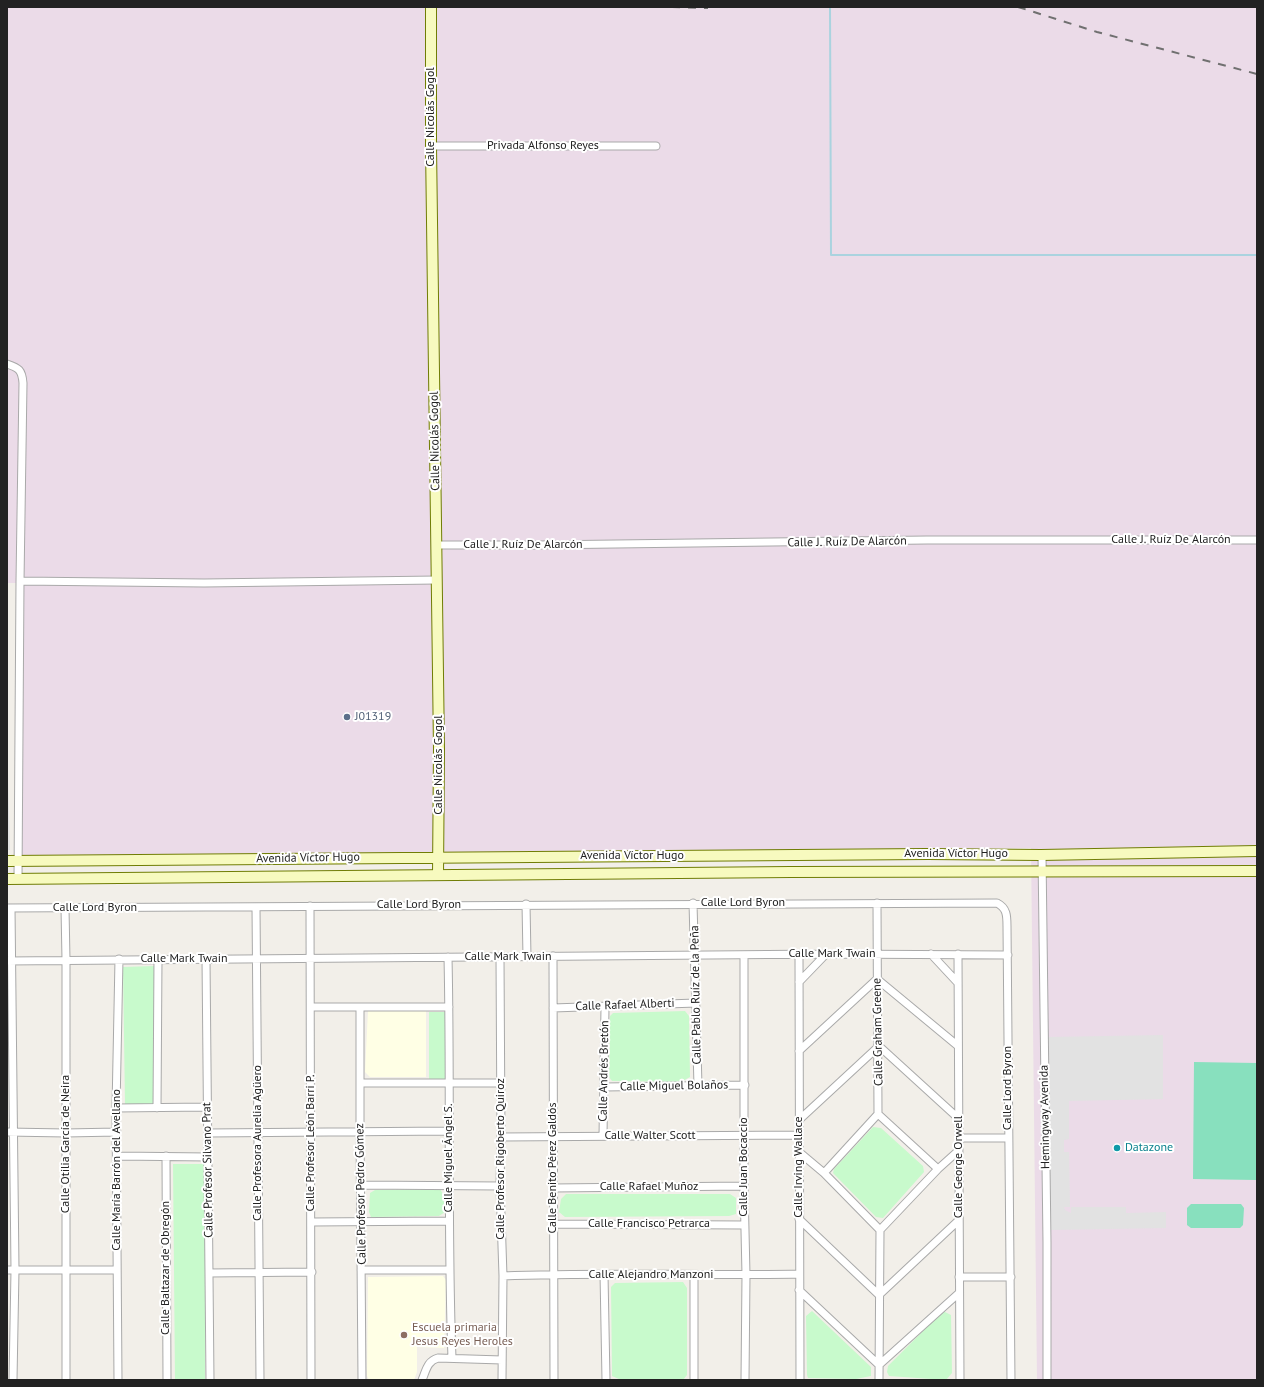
<!DOCTYPE html>
<html>
<head>
<meta charset="utf-8">
<style>
	body { margin:0 }
	#map { position:relative; width:1264px; height:1387px; overflow:hidden; background:#f2efe9; font-family:"PT Sans",sans-serif }
	canvas { display:block }
	.frame { position:absolute; inset:0; border:8px solid #222; pointer-events:none }
</style>
</head>
<body>
<div id="map">
<canvas width="1264" height="1387"></canvas>
<div class="frame"></div>
</div>
<script>
const g = document.querySelector('canvas').getContext('2d');
g.lineJoin = 'round';
function fillPath(path, color) { g.fillStyle = color; g.fill(path, 'evenodd'); }
function trace(path, color, width, dash) { g.strokeStyle = color; g.lineWidth = width; g.lineCap = dash ? 'butt' : 'round'; g.setLineDash(dash || []); g.stroke(path); }
function drawText(font, color, halo, rows, align = 'center') {
  g.font = font + ' "PT Sans",sans-serif'; g.lineWidth = 4; g.setLineDash([]); g.textBaseline = 'middle'; g.strokeStyle = halo; g.fillStyle = color; for (const [text, x, y, turn = 0] of rows) {
    g.save(); g.translate(x, y); g.rotate((+turn || 0) * Math.PI / 180); g.textAlign = isNaN(turn) ? turn : align; if (halo) g.strokeText(text, 0, 0); g.fillText(text, 0, 0); g.restore();
  }
}
fillPath(new Path2D(`
	M7 7H1257V1380H1037L1031 848 22 863V583H7Z`), '#ebdbe8');
fillPath(new Path2D(`
	M370 1010 426 1011V1077H370L365 1072 368 1011Z
	M443 1276 446 1280 444 1348 417 1347V1372L414 1380H369L367 1376 368 1277Z`), '#ffffe5');
fillPath(new Path2D(`
	M154 966 156 1105 125 1104 123 967Z
	M685 1011 689 1016 690 1077 681 1082 612 1081 609 1077 610 1016 613 1013Z
	M429 1012H446L447 1079H429Z
	M873 1127 881 1128 923 1166 924 1172 883 1218 876 1217 833 1173 834 1169Z
	M173 1164H205V1380H175Z
	M440 1189 443 1194 445 1212 439 1216 371 1217 369 1212 370 1193 375 1190Z
	M566 1194H730L736 1198V1214L729 1216 565 1217 559 1212 561 1199Z
	M683 1282 687 1288V1375L683 1380 619 1379 612 1376 611 1287 615 1283Z
	M812 1311 871 1367V1376L856 1379 808 1378 807 1375 806 1316Z
	M943 1311 951 1315 952 1373 946 1380 889 1376 887 1372 888 1366Z`), '#c8facc');
fillPath(new Path2D(`
	M1194 1062 1257 1063 1256 1180 1193 1179Z
	M1191 1204H1241L1244 1208 1243 1225 1240 1228H1191L1187 1225V1208Z`), '#88e0be');
fillPath(new Path2D(`
	M7 774H8L10 850H7Z
	M1163 1035V1099L1069 1101V1139L1064 1140V1152H1069L1070 1207H1064L1065 1210 1071 1213V1207H1126V1213L1166 1212V1228L1050 1230 1048 1037Z`), '#e2e2e2');
trace(new Path2D(`
	M830 7 831 255H1257`), '#aad3df', 2);
const street = new Path2D(`
	M431 146H656
	M7 364C19 368 22 370 23 383L20 581
	M436 545H538L927 540H1257
	M1042 855 1047 1242V1380
	M18 879 20 581 204 583 437 580
	M693 903 698 1086
	M526 904 527 957
	M310 906 311 1380
	M256 907 260 1380
	M7 908 997 903C1007 908 1007 916 1007 926L1011 1380
	M11 908 15 1270 13 1380
	M65 908 66 960V1380
	M799 954 800 1380
	M931 954 958 983
	M958 954 960 1380
	M744 955V1186L746 1275 745 1380
	M553 956 554 1380
	M448 957C451 1091 447 1224 452 1358
	M500 957 501 1137 500 1186 503 1276 502 1380
	M206 959 210 1380
	M7 961 826 954 1008 955
	M799 982 826 954
	M311 1007H449
	M360 1008V1132L362 1380
	M553 1008 696 1003
	M799 1051 877 979 958 1046
	M360 1083H500
	M604 1087 745 1085
	M116 1108 207 1107
	M157 1108 158 959
	M878 1114 938 1169
	M799 1120 879 1046 958 1118
	M7 1132 66 1133 117 1132
	M208 1133 449 1131
	M603 1136 605 1007
	M501 1137 799 1135
	M959 1138H1008
	M799 1152 824 1173 880 1230
	M117 1156 208 1157
	M166 1156 167 1380
	M824 1173 878 1114 877 903
	M360 1185 500 1186
	M553 1188 744 1186
	M799 1219 879 1295 959 1220
	M312 1222 449 1221
	M554 1224 744 1225
	M7 1270H117
	M361 1270H449
	M209 1273 312 1272
	M604 1274 606 1380
	M694 1275V1380
	M503 1276C602 1272 700 1276 799 1274
	M959 1277H1011
	M799 1290 879 1365 959 1293
	M118 1380 116 1108 119 959
	M422 1380C426 1371 427 1361 438 1358L502 1360
	M879 1380 880 1230 938 1169 958 1151`);
const secondary = new Path2D(`
	M431 7V146L439 749 438 875
	M7 861 927 854 1041 855 1257 851
	M7 879 791 872 1257 871`);
trace(street, '#a9a9a9', 9);
trace(secondary, '#707d05', 12);
trace(street, '#fff', 7);
trace(secondary, '#f7fabf', 10);
trace(new Path2D(`
	M672 7 708 8
	M1018 7 1097 32 1257 74
	M1032 7H1058`), '#707070', 2, [8, 8]);
for (const [x, y, r, color] of [
	[347,717,4,"#5c6f8a"],
	[1117,1148,4,"#0f9aa8"],
	[404,1335,4,"#8d6e63"]
]) { const dot = new Path2D(); dot.arc(x, y, r, 0, 2 * Math.PI); g.fillStyle = color; g.fill(dot); trace(dot, '#fff', 1.5); }
drawText('12px', '#222', '#fff', [
	["Calle Nicolás Gogol",431,117,-90],
	["Privada Alfonso Reyes",543,146],
	["Calle Nicolás Gogol",435,441,-91],
	["Calle J. Ruíz De Alarcón",1171,540],
	["Calle J. Ruíz De Alarcón",847,542,-1],
	["Calle J. Ruíz De Alarcón",523,545],
	["Calle Nicolás Gogol",439,765,-90],
	["Avenida Víctor Hugo",956,854],
	["Avenida Víctor Hugo",632,856],
	["Avenida Víctor Hugo",308,858,-1],
	["Calle Lord Byron",743,903],
	["Calle Lord Byron",419,905],
	["Calle Lord Byron",95,908],
	["Calle Mark Twain",832,954],
	["Calle Mark Twain",508,957],
	["Calle Mark Twain",184,959],
	["Calle Pablo Ruíz de la Peña",696,995,-91],
	["Calle Rafael Alberti",625,1005,-2],
	["Calle Graham Greene",878,1032,-91],
	["Calle Andrés Bretón",604,1071,-89],
	["Calle Miguel Bolaños",674,1086,-1],
	["Calle Lord Byron",1008,1088,-90],
	["Hemingway Avenida",1045,1117,-91],
	["Calle Walter Scott",650,1136],
	["Calle Profesora Aurelia Agüero",258,1143,-90],
	["Calle Profesor León Barri P.",311,1143,-90],
	["Calle Otilia García de Neira",66,1144,-90],
	["Calle Miguel Ángel S.",449,1158,-90],
	["Calle Profesor Rigoberto Quiroz",501,1159,-90],
	["Calle Juan Bocaccio",744,1167,-90],
	["Calle Irving Wallace",799,1167,-90],
	["Calle George Orwell",959,1167,-90],
	["Calle Benito Pérez Galdós",553,1168,-90],
	["Calle María Barrón del Avellano",117,1170,-90],
	["Calle Profesor Silvano Prat",208,1170,-91],
	["Calle Rafael Muñoz",649,1187],
	["Calle Profesor Pedro Gómez",361,1194,-91],
	["Calle Francisco Petrarca",649,1224],
	["Calle Baltazar de Obregón",166,1268,-90],
	["Calle Alejandro Manzoni",651,1275]
]);
drawText('12px', '#4e5e75', '#fff', [
	["J01319",355,717]
], 'left');
drawText('12px', '#0d838f', '#fff', [
	["Datazone",1125,1148]
], 'left');
drawText('12px', '#785e54', '#fff', [
	["Escuela primaria",412,1328],
	["Jesus Reyes Heroles",412,1342]
], 'left');
</script>
</body>
</html>
